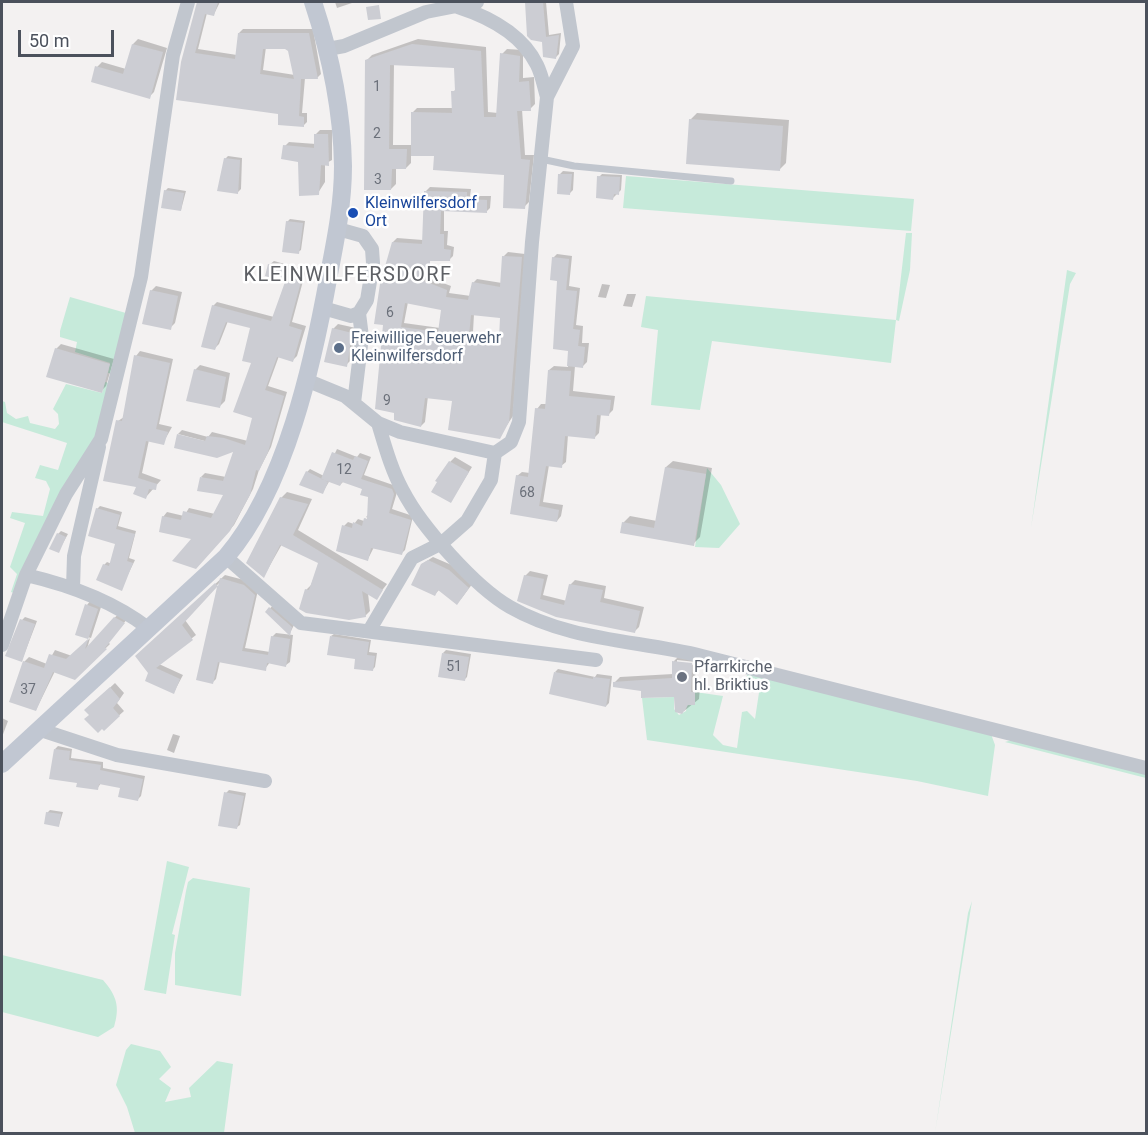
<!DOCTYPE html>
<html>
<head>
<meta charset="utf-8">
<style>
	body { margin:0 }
	#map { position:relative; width:1148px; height:1135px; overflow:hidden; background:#f3f1f1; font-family:Roboto,sans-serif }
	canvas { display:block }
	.frame { position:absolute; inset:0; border:3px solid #4b515c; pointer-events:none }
	.scale { position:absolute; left:18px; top:30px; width:96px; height:27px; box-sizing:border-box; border:3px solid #4b515c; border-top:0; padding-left:8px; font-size:18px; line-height:21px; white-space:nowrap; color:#4b515c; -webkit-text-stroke:4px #fff; paint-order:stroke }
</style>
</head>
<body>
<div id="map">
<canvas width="1148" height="1135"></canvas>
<div class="frame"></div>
<div class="scale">50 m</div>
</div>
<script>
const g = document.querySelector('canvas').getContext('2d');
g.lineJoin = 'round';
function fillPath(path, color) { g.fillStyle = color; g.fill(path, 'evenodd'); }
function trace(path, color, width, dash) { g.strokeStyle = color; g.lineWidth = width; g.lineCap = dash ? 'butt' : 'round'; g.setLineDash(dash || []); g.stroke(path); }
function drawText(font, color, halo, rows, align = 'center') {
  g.font = font + ' Roboto,sans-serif'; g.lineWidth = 5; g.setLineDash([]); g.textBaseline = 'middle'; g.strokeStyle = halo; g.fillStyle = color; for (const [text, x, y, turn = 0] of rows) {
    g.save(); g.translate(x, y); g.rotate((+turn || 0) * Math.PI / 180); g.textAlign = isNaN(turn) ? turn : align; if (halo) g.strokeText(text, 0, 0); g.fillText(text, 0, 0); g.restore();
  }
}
fillPath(new Path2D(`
	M626 176 914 199 911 231 623 208Z
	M906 233H912L910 270 899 321 896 320 891 363 712 341 700 410 651 405 658 330 641 327 646 296 896 320Z
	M142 247 113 374 108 373 110 363 75 352 77 342 60 337V331L70 297 126 313Z
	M1067 270 1076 273 1070 284 1031 528Z
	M105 382 112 384 93 443 14 593 11 592 17 574 10 567 25 523 10 518 12 512 43 516 50 489 46 481 35 478 40 465 58 470 67 443 2 422V401L5 402 7 413 16 419 28 416 30 423 55 429 59 424 58 414 53 409 66 384 102 393Z
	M707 468 721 485 740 524 719 548 695 547Z
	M753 674 991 734 995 745 988 796 917 781 647 740 642 698 674 697V709L679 715 686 711 687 705H695V692L723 696 713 735 723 745 737 748 742 712 747 711 755 719 760 686 745 684 747 675Z
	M1012 740 1146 773V778L1005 742Z
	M167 861 189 867 172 934 175 935 166 994 144 990Z
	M193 878 250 888 241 996 175 985V953L186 891 188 882Z
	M972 901 935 1133 968 913Z
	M2 955 103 980C117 996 120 1007 114 1027L98 1037 2 1012Z
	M131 1044 160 1051 171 1067 159 1079 171 1088 165 1102 191 1097 189 1088 217 1061 233 1064 224 1133H135L127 1107 116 1085 126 1050Z`), '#c6eada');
fillPath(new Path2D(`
	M200 2H220L214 14 207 13 198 49 237 55 239 33 243 29H313L321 74 317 78H305L302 113H307V122L303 126 280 113 177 98 187 43ZM266 47H285L290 50 295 75 263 70Z
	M335 2H355L337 8Z
	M527 2H546L549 35 561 33 559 54 556 57 544 41 529 36Z
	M138 39 167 48 154 92 149 97 97 67 102 62 126 69 133 44Z
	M418 39 486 47 488 112 498 113 502 54 507 49 523 50V78L534 77 535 104 530 109H522L525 155H534L529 202 524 207 506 173 436 155 411 154V163L406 168 396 167V184L391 189 367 60 372 55ZM394 63 455 67 456 89 453 92V108H417L412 113V145H393Z
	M697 113 789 120 786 163 779 170 690 120Z
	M320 130H332V160L325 164V182L318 193 300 160 285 146 289 142 316 144V134Z
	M228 156 242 158 241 189 238 192 225 159Z
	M563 171 574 172 573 190 570 193 560 174Z
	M602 174 622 175 621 190 613 198 599 177Z
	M430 187 471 189 470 196H491L490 208 486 212 444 210V231H448L447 245 454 247 453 256 449 260 433 259 429 262 427 277 451 286 449 293 471 296 473 283 477 279 502 283 504 256 508 252 525 254 513 416 499 437 454 400 428 396 425 422 421 426 395 419 393 242 397 238 423 240 426 191ZM408 302 443 309 440 328 404 323ZM474 314 502 316 501 334 473 332Z
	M168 188 186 191 181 210 165 191Z
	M290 219 305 221 301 250 298 252 287 222Z
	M557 254 572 256 569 286 580 288 576 325 583 326 582 343H589L587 362 583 366H575L573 391 615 396 613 410 609 414 601 413 599 433 594 438 568 435 566 462 561 466 549 465 543 502 563 505 561 516 557 521 511 513 517 476 522 472 530 473 537 409 541 404H547L549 370 554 366 568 367 570 350 553 258Z
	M274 261 306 270 292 322 306 326 297 356 293 360 279 356 268 386 287 392 271 447 259 470 253 489 234 525 200 563 193 538 163 517 167 512 184 516 189 508 215 514 226 494 201 477 205 473 226 477 235 449 178 434 182 430 208 437 212 432 248 441 254 417 252 327 228 321 219 344 215 348 213 306 217 302 274 317 287 281 269 265Z
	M602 284 610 285 606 298 598 297Z
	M156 286 182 292 175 323 170 328 151 291Z
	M627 294H636L632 307 623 306Z
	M338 324 356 328 351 360 346 365 333 329Z
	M61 344 114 359 106 386 101 391 56 349Z
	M140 351 173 359 159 424 172 427 163 443 149 440 142 473 161 480 146 497 138 485 118 421 124 417 136 356Z
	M200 365 230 373 225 401 220 406 195 370Z
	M337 449 357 457 360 453 371 457 364 475 396 486 398 489 392 509 413 516 405 550 401 554 374 547 368 559 344 526 348 522 354 524 358 519 364 521 366 518V520L375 521 366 517 369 514 370 496 363 489 344 481 340 485 330 480 323 492 307 472 310 469 324 476Z
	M455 457 472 467 451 501 450 462Z
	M673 461 712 468 700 537 693 544 623 523 630 516 657 521 666 467Z
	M287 492 312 499 298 530 387 584 376 598 368 593 370 611 365 616 306 590 311 585 320 562 282 544 264 576 281 498Z
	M100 506 122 512 118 526 136 531 129 558 135 560 121 589 104 565 107 562 112 564 117 543 97 509Z
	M61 531 68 534 58 552V534Z
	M433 557 454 566 473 583 461 599 439 590 434 595 422 564Z
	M530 571 548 575 543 595 567 601 570 585 575 580 606 586 604 598 644 607 639 627 635 631 519 600 525 576Z
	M225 575 248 581 258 590 245 648 270 652 272 637 276 633 293 635 290 662 286 665 270 662 265 669 220 661 216 679 213 682 220 582 185 620 196 635 159 664 183 675 174 692 150 673 137 656Z
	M91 600 102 604 91 638 77 634 87 605Z
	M273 605 294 625 290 633 267 612Z
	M119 613 128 618 108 642 110 644 75 678 55 671 36 710 24 662 29 657 47 664 55 650 72 656 90 638 87 649Z
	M25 617 37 621 22 660V620Z
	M334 634 371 640 369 652 377 653 375 667 372 670 357 658 331 636Z
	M446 650 471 654 467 677 464 680 443 653Z
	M679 656 697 658 696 662 677 660V663L696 665 695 687H700L699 699 684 711 676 696 615 682 620 677 673 674 674 661Z
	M558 669 595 677 597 674 612 676 609 703 606 706 555 672Z
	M115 683 124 693 117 703 124 711 104 729 86 710Z
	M2 718 8 721 2 737Z
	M173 734 180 736 174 753 167 750Z
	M58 746 72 749 71 758 103 762V768L145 776 141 796 138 799 121 787 101 783 97 789 78 782 55 749Z
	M229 790 246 793 240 825 237 827 226 793Z
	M50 810 63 812 59 825 47 813Z`), '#0003');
fillPath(new Path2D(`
	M197 2H218L214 16 205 14 195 53 235 59 238 33H309L318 79H299H301L299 116 304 117V127L278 125V114L176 100 181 62ZM263 49H285L288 51 294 79 260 74Z
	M525 2H543L546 37 559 35 556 59 543 57 542 42 531 40 527 36Z
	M379 5 381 19 368 20 366 7Z
	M132 44 163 52 150 99 91 82 95 66 123 74Z
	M412 44 481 51 484 117H496L500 53 520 56 519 82 529 81 531 111H517L521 159 530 160 525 209 503 208 504 175 433 170 434 156H411V112L452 113 451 91H455L454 68 390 65 389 149H407L406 169H392L391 190H364L365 60Z
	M689 119 783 126 780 171 686 164Z
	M314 134H328L329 166 321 165 319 195 299 196 298 162 281 159 283 145 314 148Z
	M224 158 240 160 238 194 217 191Z
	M558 174H572L570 195 557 194Z
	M597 176 620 177 619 195 614 194 613 200 596 198Z
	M164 190 184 193 181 211 161 208Z
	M424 191 467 192V199L487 200V213L441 211 440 234H444V249L451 250 450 261H430V264H427L424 281 447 290 446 297 468 300 472 282 500 287 502 256 522 257 509 422 500 439 448 430 452 401 425 398 421 427 394 420V413L375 409 383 325 374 324 380 284 392 242 422 244ZM405 303 441 310 438 332 401 327ZM471 315 500 318 499 338 469 335Z
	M286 221 303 223 299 254 282 252Z
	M552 257 569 259 566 290 577 291 573 329 580 330 578 346 585 347 583 368 567 366 568 351 553 349 557 281 550 280Z
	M268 264 303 274 289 326 302 330 293 362 277 357 265 390 284 396 268 452 259 471 256 470 250 495 230 531 196 569 172 561 191 539 159 532 162 516 181 520 183 511 211 518 223 495 197 491 200 477 223 481 233 452 217 458 174 448 177 434 205 441 207 436 224 438 245 445 252 418 233 412 251 363 242 361 250 328 226 322 215 350 201 347 212 305 271 321 285 282 265 276Z
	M150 290 178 296 171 330 142 324Z
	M332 328 352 333 347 367 324 362Z
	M55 348 110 364 102 393 46 377Z
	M134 355 170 363 156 429 168 432 164 445 146 441 138 478 157 484 156 490 149 489 146 499 133 494 136 487 103 481 116 420 122 421Z
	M194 369 226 377 220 408 186 401Z
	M548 370 571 371 569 396 611 400 609 416 597 415 595 439 565 436 562 468 546 466 539 506 559 510 557 522 510 514 516 475 528 477 535 408 545 409Z
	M332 452 353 460 355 456 368 461 361 479 392 489 394 494 389 513 411 520 402 555 371 548 368 561 336 551 342 525 352 528 353 522 362 526 364 518 367 519 368 497 360 495 362 489 342 482 340 486 321 479Z
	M449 461 469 472 451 503 431 492 437 482 435 481Z
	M665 467 706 474 694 546 620 533 622 522 654 528Z
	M306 471 328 482 323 494 299 485Z
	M280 497 308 504 293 535 383 590 377 600 362 591 366 617 349 620 306 613 299 609 305 589 309 590 318 563 280 545 264 578 246 563Z
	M96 508 120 515 116 529 135 534 127 561 133 563 122 591 96 580 103 564 109 566 115 544 88 536Z
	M57 533 66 537 59 553 49 549Z
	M428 560 449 570 469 588 457 605 438 590 435 596 411 585 421 564Z
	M524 575 544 579 540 599 564 605 569 584 603 590 600 602 640 611 635 633 556 617 517 601Z
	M220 578 244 585 255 595 242 651 268 655 271 636 290 639 286 667 267 663 266 671 218 662 213 684 196 680 217 587 182 625 193 640 156 668 180 679 174 694 145 681 148 673 135 656 215 583 218 586Z
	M85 604 98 609 85 649 114 617 125 623 105 648 107 649 75 680 53 672 36 711 9 702 23 661 44 668 49 654 66 659 88 639 75 635Z
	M269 607 292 627 290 636 265 612Z
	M20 619 35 624 22 662 5 656Z
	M330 636 369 642 367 655 375 656 373 671 354 669 355 659 327 655Z
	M442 653 469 657 465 681 438 677Z
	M672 661 692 663 691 692H695V705H688L682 714 675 712 674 697 641 698V691L613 687V682L672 678Z
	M554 672 593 679V677L610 679 606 707 549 694Z
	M110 687 120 699 113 708 120 716 104 731 102 729 98 733 84 719 89 715 84 710Z
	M54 749 70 751 69 760 101 765 100 770 143 779 138 801 118 797 120 788 99 784 98 790 76 787 77 783 49 779Z
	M224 792 244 796 237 829 218 826Z
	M46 812 61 814 59 827 44 824Z`), '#cccdd3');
trace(new Path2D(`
	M541 159 574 166 731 181`), '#c1c6ce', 7);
trace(new Path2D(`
	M458 7C489 17 522 34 537 65 542 75 544 87 547 97
	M328 49 344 46 426 12 477 2
	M338 229 363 236 372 249 373 263 367 300 359 313 362 337 354 403
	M323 308 351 316 359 313
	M306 380 345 396 378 423 400 432 495 453 511 442 519 422 532 242 547 97 573 46 566 2
	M378 423C385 446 391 469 403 491 421 526 475 587 510 607 569 641 637 640 702 656 850 693 998 731 1146 768
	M226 557 301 623 596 660
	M26 575C69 585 113 601 148 628
	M73 588 74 556 99 447
	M369 631 412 558 442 543 467 521 491 480 495 453
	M2 645 26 575 66 494 101 439 141 277 173 55 188 2
	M38 729 117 755 265 781`), '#c1c6ce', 14);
trace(new Path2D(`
	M2 764 226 557C286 487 313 363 329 274 336 238 343 203 343 166 342 108 331 56 313 2`), '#c1c7d2', 18);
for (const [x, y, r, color] of [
	[353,213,6,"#1a4fb4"],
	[339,348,6,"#5c6f8a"],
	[682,677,6,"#6b7280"]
]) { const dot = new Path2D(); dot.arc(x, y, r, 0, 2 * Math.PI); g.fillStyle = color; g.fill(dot); trace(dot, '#fff', 2); }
drawText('14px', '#6b707a', null, [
	["1",377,87],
	["2",377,134],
	["3",378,180],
	["6",390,313],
	["9",387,401],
	["12",344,470],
	["68",527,493],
	["51",454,667],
	["37",28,690]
]);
drawText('16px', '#164399', '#fff', [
	["Kleinwilfersdorf",365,204],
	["Ort",365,222]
], 'left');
drawText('16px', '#4e5e75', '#fff', [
	["Freiwillige Feuerwehr",351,339],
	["Kleinwilfersdorf",351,357]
], 'left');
drawText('16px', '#5b616d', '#fff', [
	["Pfarrkirche",694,668],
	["hl. Briktius",694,686]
], 'left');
g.letterSpacing = '1.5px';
drawText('20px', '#5e6065', '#fff', [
	["KLEINWILFERSDORF",348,276]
]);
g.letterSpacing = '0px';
</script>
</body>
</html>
